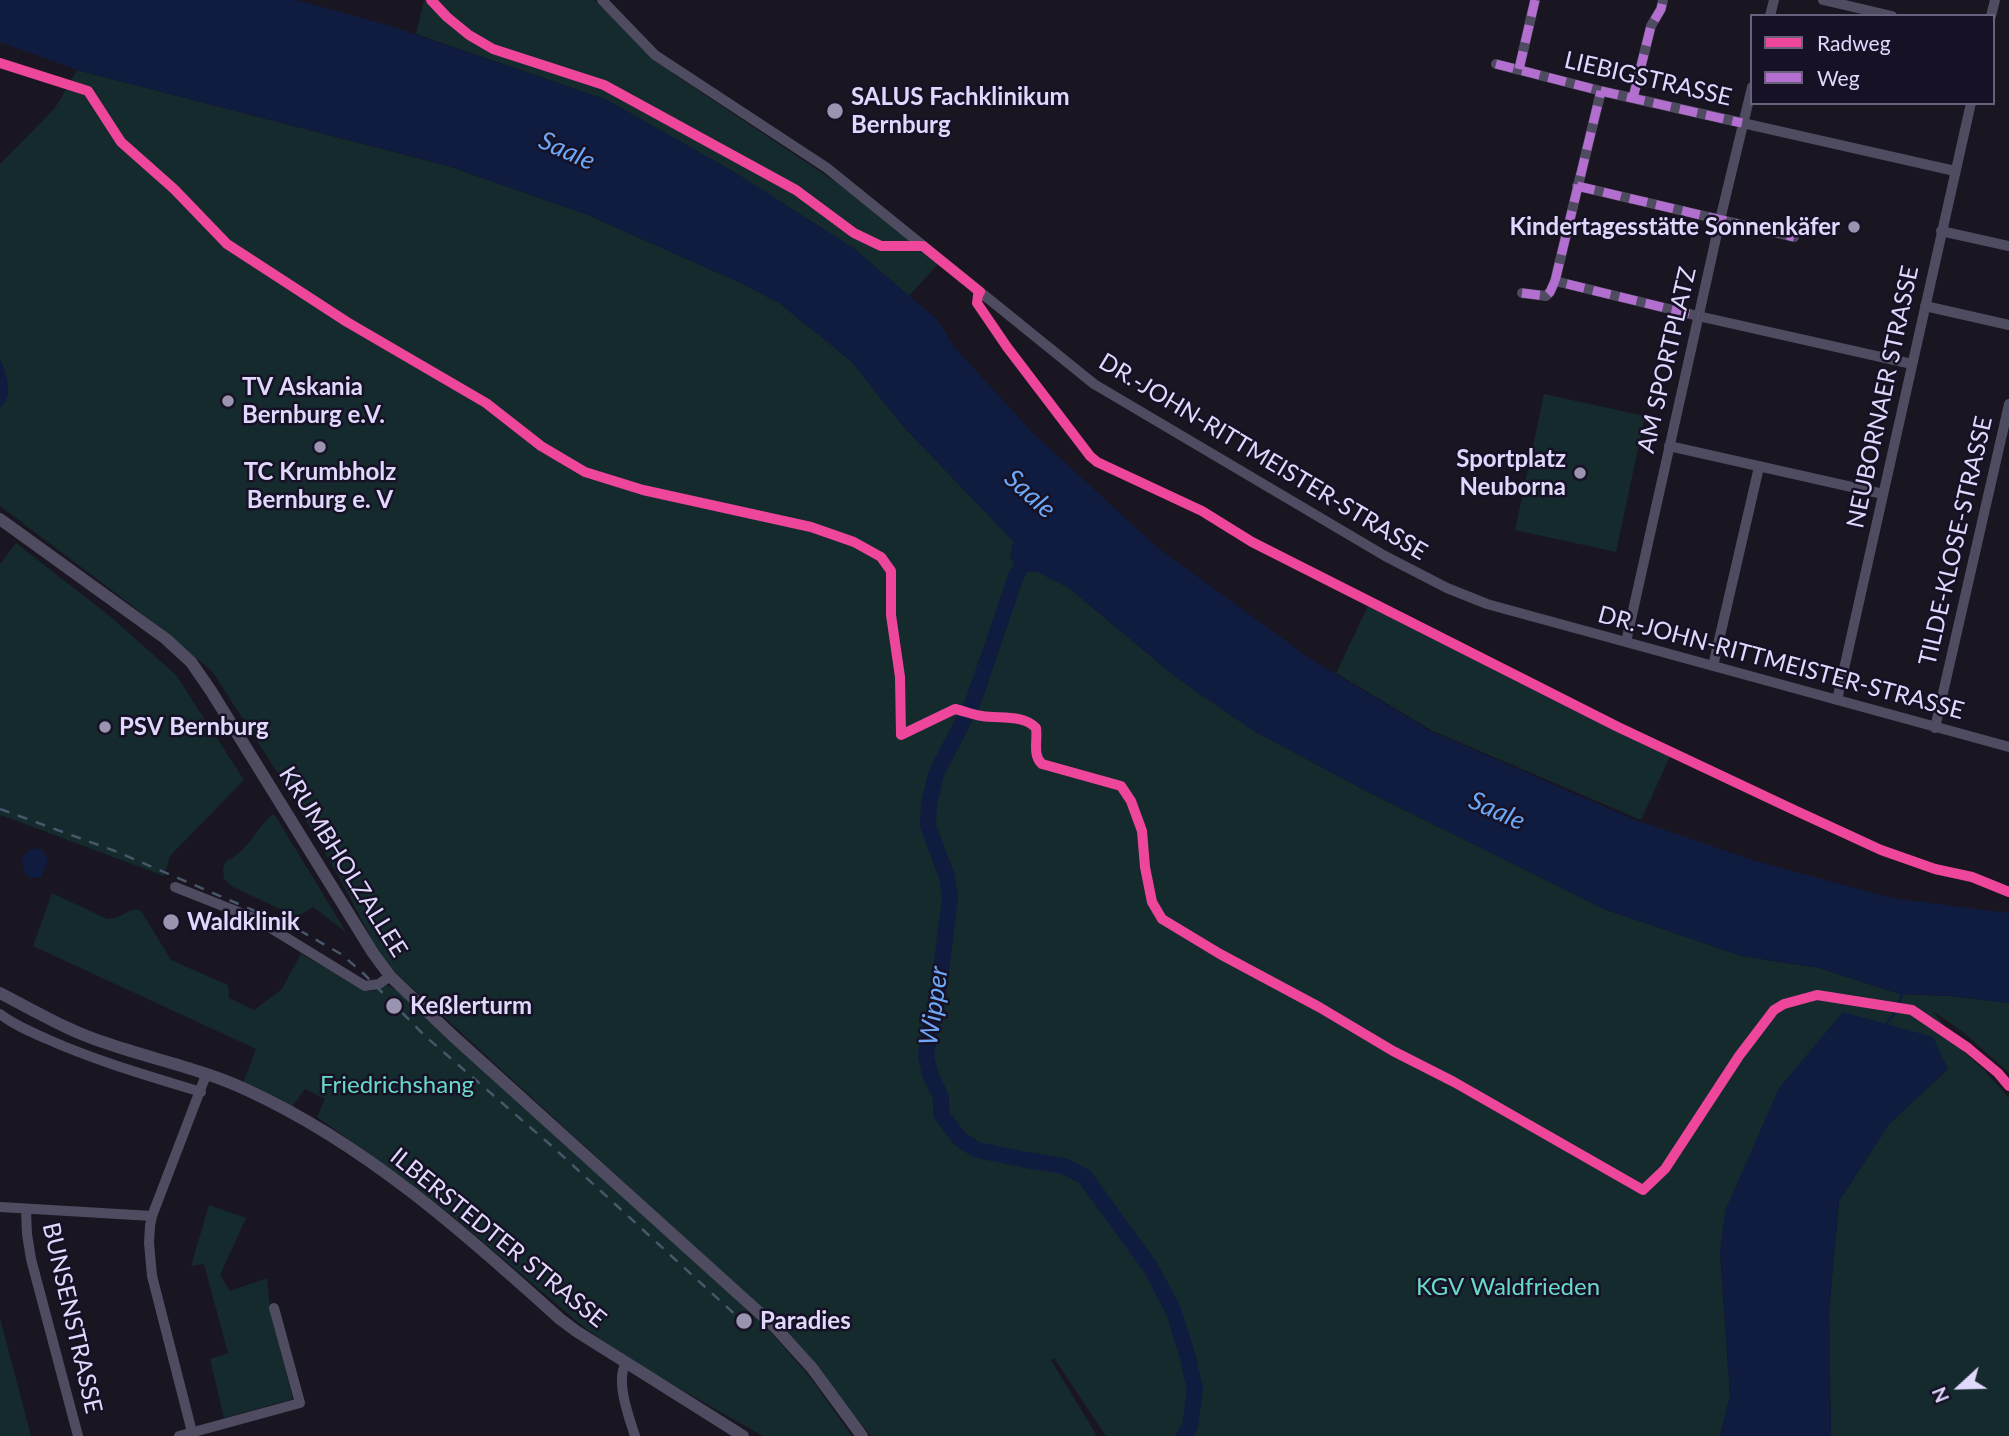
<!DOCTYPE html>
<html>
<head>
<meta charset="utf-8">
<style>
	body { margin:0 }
	#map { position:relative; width:2009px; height:1436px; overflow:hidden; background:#191621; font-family:Lato,sans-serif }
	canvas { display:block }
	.legend { position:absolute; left:1750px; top:14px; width:245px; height:91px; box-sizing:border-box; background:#171126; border:2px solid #67617c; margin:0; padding:9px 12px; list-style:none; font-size:21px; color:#e0d8fd }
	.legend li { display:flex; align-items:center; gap:14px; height:35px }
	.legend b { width:35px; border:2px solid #67617c }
	.north { position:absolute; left:1925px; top:1352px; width:70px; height:70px; -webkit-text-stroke:5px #171126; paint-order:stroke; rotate:248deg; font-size:19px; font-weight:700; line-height:28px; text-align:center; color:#e0d8fd }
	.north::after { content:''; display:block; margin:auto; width:24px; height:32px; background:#e0d8fd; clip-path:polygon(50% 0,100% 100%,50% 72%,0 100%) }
</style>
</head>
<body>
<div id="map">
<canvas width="2009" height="1436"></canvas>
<ul class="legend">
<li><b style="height:9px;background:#ed469a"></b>Radweg</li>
<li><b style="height:9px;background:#b36fd0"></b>Weg</li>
</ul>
<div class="north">N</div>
</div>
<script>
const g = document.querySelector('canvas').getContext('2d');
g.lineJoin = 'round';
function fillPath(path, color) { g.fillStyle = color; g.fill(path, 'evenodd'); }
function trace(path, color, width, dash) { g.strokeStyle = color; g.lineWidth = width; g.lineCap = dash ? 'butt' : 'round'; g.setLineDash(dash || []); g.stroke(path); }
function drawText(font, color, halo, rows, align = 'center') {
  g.font = font + ' Lato,sans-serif'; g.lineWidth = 5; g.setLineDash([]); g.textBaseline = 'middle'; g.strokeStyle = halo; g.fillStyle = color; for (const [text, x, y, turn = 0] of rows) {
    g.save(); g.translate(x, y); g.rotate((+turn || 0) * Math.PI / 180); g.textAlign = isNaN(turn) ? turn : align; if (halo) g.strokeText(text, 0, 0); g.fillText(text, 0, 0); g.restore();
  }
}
fillPath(new Path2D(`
	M424 0H594L675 75 875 208 941 261 909 296 853 248 734 172 607 100 416 34Z
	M77 70 448 166 588 215 743 284 779 303 851 361 902 425 1013 541 1038 572 1069 588 1177 678 1254 731 1368 792 1604 909 1742 956 1819 968 1900 994 1951 996 2009 1003V1073L1963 1032 1933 1011 1963 1051 1984 1070 2009 1098V1436H1831L1829 1311 1839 1201 1889 1124 1948 1069 1723 1235 1720 1251 1730 1396 1720 1436H1106L1054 1358 1051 1360 1097 1436H871L784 1329 383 961 346 890 288 789 212 671 134 607 0 506V164L55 108Z
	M1544 394 1645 416 1616 552 1515 530Z
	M16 543 111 617 176 675 244 780 170 856 164 876 1 815 0 818V564Z
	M1369 604 1670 756 1641 820 1431 730 1336 673Z
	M273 814 276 817 346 932 313 907 297 917 233 887 224 879 223 869 226 861C248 852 256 828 273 814Z
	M52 893 107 919 115 918 134 909 141 911 171 960 228 985 229 998 254 1010 282 989 301 954 367 991H374L386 985 401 992 768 1329 809 1376 852 1436H763L636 1364 581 1325 454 1217 398 1174 317 1117 325 1099 305 1089 292 1107 243 1083 256 1049 33 946Z
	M209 1205 246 1218 220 1275 230 1291 267 1278 270 1310 293 1399 224 1418 210 1359 228 1353 204 1264 191 1266Z
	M0 1318 31 1436H0Z`), '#152a2d');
fillPath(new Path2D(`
	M0 0H296L388 25 607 100 734 172 853 248 938 320 954 347 1033 433 1158 548 1308 657 1431 731 1635 820 1756 861 1892 898 2009 913V1003L1951 996 1900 994 1819 968 1742 956 1604 909 1368 792 1254 731 1177 678 1069 588 1038 572H1020L1010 557 1013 541 902 425 851 361 779 303 743 284 588 215 449 166 77 70 0 42Z
	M0 358C6 373 15 396 0 408Z
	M36 848 43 850 48 861 41 877 35 878 28 877C19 865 20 852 36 848Z
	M1843 1012 1933 1037 1948 1069 1889 1124 1839 1201 1829 1311 1831 1436H1720L1730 1396 1720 1251 1725 1211 1779 1088Z`), '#0f1b3f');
trace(new Path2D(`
	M1884 1026 1893 1016 1903 993`), '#0f1b3f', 2.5);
trace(new Path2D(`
	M1028 553 1016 576 973 702 936 774 929 804 928 826 947 877 950 898 937 1002 930 1028 926 1056 930 1074 941 1097V1114L960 1139 977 1150 1027 1160 1064 1166 1085 1177 1151 1268 1174 1312 1188 1358 1195 1390 1190 1426 1184 1436`), '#0f1b3f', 16);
trace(new Path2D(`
	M602 0 655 55 827 168 1094 384 1385 556 1447 588 1487 604 2009 747
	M1823 0 1892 16
	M1770 16 1774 0
	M1991 16 1995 0
	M1496 64 1601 91 1955 171
	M1519 69 1535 0
	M1633 98 1651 26 1661 9 1663 0
	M1577 186 1794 237
	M1941 231 2009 246
	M1555 281 1601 91
	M1522 293 1546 296 1550 292 1555 281 1698 316 1912 364
	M1925 306 2009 325
	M1669 446 1883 494
	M1626 642 1720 220 1752 87
	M1713 666 1759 467
	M1837 700 1971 103
	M1935 728 2009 404
	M175 887 256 919 365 986 379 984 390 976
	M0 1014C14 1025 31 1032 47 1039 96 1061 149 1076 201 1092
	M0 1207 152 1216
	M26 1210 27 1234 31 1259 78 1436
	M626 1363C615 1381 629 1417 635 1436
	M192 1432 152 1276 149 1243 150 1226 152 1216 206 1075
	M179 1436 300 1403 274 1308`), '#4f4c61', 10);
trace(new Path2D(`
	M0 519 166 639 191 662 211 691 373 953 390 976 453 1036 774 1326 812 1368 862 1436
	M0 993C35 1011 68 1031 106 1043 152 1059 202 1069 247 1090 365 1144 465 1233 560 1319L576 1331 743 1436`), '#4f4c61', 12);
trace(new Path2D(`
	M0 809 115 851 297 929 341 954 363 973 425 1036 554 1148 753 1331`), '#49576a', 2.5, [10, 9]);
trace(new Path2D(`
	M1496 64 1601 91 1742 123
	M1519 69 1535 0
	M1633 98 1651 26 1661 9 1663 0
	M1577 186 1794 237
	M1555 281 1601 91
	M1522 293 1546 296 1550 292 1555 281 1698 316`), '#b36fd0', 9, [18, 9]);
trace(new Path2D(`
	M431 0 447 17 469 35 493 49 604 85 796 190 854 233 881 246H923L980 292 978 295 977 303 1007 347 1090 456 1097 462 1202 511 1252 542 1618 727 1792 809 1881 850 1935 869 1972 877 2009 892
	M0 63 88 91 121 142 174 189 227 244 347 322 486 403 541 446 585 472 643 490 811 527 854 542 881 557 891 571V615L900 677 901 735 955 709C964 711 973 715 982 716 1000 719 1023 714 1036 728 1038 740 1032 755 1042 764L1121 786 1131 801 1142 831 1145 867 1152 902 1162 919 1220 954 1319 1007 1393 1051 1454 1082 1643 1190 1665 1169 1739 1056 1774 1010 1784 1004 1817 995 1912 1010 1968 1048 1998 1073 2009 1086`), '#ed469a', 10);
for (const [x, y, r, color] of [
	[835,111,9,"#9a94b0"],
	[1854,227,7,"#9a94b0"],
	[228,401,7,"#9a94b0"],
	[320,447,7,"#9a94b0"],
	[1580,473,7,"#9a94b0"],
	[105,727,7,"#9a94b0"],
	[171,922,9,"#9a94b0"],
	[394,1006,9,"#9a94b0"],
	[744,1321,9,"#9a94b0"]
]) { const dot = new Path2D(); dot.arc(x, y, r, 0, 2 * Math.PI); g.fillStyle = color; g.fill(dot); trace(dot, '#171126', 2.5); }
drawText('24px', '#e0d8fd', '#171126', [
	["LIEBIGSTRASSE",1648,79,13],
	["AM SPORTPLATZ",1667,360,-77],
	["NEUBORNAER STRASSE",1883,397,-78],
	["DR.-JOHN-RITTMEISTER-STRASSE",1263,457,31],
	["TILDE-KLOSE-STRASSE",1956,541,-77],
	["DR.-JOHN-RITTMEISTER-STRASSE",1781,663,15],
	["KRUMBHOLZALLEE",343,862,58],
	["ILBERSTEDTER STRASSE",498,1238,39],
	["BUNSENSTRASSE",72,1318,77]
]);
drawText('bold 24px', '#e0d8fd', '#171126', [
	["SALUS Fachklinikum",851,97],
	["Bernburg",851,125],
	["Kindertagesstätte Sonnenkäfer",1840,227,"right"],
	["TV Askania",242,387],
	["Bernburg e.V.",242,415],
	["Sportplatz",1566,459,"right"],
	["Neuborna",1566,487,"right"],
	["TC Krumbholz",320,472,"center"],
	["Bernburg e. V",320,500,"center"],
	["PSV Bernburg",119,727],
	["Waldklinik",187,922],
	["Keßlerturm",410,1006],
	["Paradies",760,1321]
], 'left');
drawText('24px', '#68d9c9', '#171126', [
	["Friedrichshang",397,1085],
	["KGV Waldfrieden",1508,1287]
]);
drawText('italic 26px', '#6da8f6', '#171126', [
	["Saale",567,151,24],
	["Saale",1030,494,42],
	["Saale",1497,811,24],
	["Wipper",934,1006,-82]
]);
</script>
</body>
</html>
